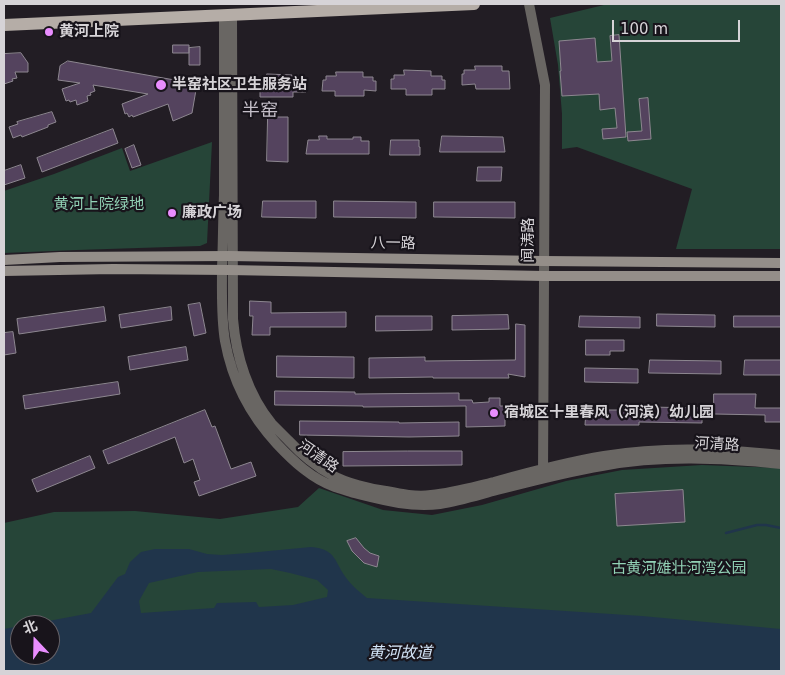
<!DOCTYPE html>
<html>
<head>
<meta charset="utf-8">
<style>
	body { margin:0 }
	#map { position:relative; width:785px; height:675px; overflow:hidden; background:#221d24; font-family:"DejaVu Sans","Noto Sans SC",sans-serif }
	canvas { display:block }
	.frame { position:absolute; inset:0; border:5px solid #d6d3d7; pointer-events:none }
	.north { position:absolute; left:10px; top:615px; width:50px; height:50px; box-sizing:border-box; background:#18141b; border:1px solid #646066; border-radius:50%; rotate:339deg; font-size:14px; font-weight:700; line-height:20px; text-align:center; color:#d6d3d7 }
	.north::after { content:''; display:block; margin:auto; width:18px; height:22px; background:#e98dfe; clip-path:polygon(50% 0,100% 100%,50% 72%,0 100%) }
	.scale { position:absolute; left:612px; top:20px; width:128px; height:22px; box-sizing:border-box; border:2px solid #d6d3d7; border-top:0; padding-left:6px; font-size:15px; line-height:18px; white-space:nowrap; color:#d6d3d7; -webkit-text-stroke:4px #18141b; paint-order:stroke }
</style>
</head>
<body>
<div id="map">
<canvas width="785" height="675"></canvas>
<div class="frame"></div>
<div class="north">北</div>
<div class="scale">100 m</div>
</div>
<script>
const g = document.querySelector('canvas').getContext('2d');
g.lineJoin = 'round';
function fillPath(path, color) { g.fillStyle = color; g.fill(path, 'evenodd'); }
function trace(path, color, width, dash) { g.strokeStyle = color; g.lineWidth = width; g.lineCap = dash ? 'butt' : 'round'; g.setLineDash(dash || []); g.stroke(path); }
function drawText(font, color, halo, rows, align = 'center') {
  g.font = font + ' "DejaVu Sans","Noto Sans SC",sans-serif'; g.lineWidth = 4.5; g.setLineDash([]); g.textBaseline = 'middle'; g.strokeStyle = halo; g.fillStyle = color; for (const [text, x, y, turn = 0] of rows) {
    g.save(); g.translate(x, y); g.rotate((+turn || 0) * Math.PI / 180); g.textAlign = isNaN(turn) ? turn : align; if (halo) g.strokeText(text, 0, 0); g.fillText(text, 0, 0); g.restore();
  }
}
fillPath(new Path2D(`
	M608 4H781V249H676L692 189 577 147 562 149V114L558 65 550 18Z
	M212 142 207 243 200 246 77 250 4 253V191L54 174 122 148 130 171Z
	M702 465 781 468V671H4V523L54 512 135 511 220 519 298 507 319 488 383 510 432 515 482 505 566 481 622 470ZM20 625H50V655H20Z`), '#264538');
fillPath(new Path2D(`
	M311 547C337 549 334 562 347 579 352 586 360 592 367 598L642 616 781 629V671H4V629L20 626V655H50V625H27L91 613 118 577 125 574 130 562 141 552 155 549H189L207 554 222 555 248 553ZM271 569 290 573 317 580 328 590 327 597 293 605 259 607 256 602 217 603 214 608 141 613 139 601 149 583 198 572Z`), '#20354b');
trace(new Path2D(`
	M726 533 757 525H766L781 528`), '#20354b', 2.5);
const building = new Path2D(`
	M619 35 626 137 603 139 602 129 617 128 615 108 600 110 599 94 562 96 560 71H561L559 41 595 38 597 62 612 61 610 36Z
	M173 45H189V53H173Z
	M200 47V65H189V48Z
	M21 53 28 63V72H15L17 78 12 79 13 81 4 84V54Z
	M68 61 197 84 192 113 173 121 168 104 133 117 132 115 129 117 127 113 125 114 122 104 148 94 93 85 95 91 90 93 91 95 87 96 88 101 77 105 76 100 70 102 69 100 66 101 62 89 80 83 58 80 60 66Z
	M475 66H502V71H509L510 89H476L475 84 462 85V74H464V70H475Z
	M404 70 431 71V76H442V80H445V89H432V95H406V89H391V79H394V75H404Z
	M336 72H363V77H373V81H376V91L364 90V96H335V91H322L323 80H326V76H336Z
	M267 74 292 75V80H303V83H306V92H293V97H260V79H267Z
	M648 98 651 139 628 141 627 132 642 131 639 99Z
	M52 112 56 122 48 125V127L22 137 21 135 13 138 9 127 18 124 17 122Z
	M268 117H288V162L267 161Z
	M113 129 118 143 42 172 37 158Z
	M319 136H327V139H353V137H361V141H369V154H306L308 140H319Z
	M442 136 503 137 505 152H440Z
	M391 140H419V147H420V155H390Z
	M134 145 141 165 132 168 125 149Z
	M21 165 25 178 4 185V171Z
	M478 167H502L501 181H477Z
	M263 201H316V218L262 217Z
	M334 201 416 202V218L334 217Z
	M434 202H515V218L434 217Z
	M250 301 271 302V313L346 312V327H270V335H252L253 316H250Z
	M200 303 206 333 194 336 188 305Z
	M104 307 106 321 19 334 17 319Z
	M171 307 172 320 121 328 119 315Z
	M657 314 715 315V327L657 326Z
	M508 315 509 329 452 330V316Z
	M376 316H432V330L376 331Z
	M580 316 640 317V328L579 327Z
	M734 316H781V327H734Z
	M516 324 525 325V377L508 374 509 378H433V377L369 378V358L425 357V361L515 360Z
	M13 332 16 353 4 355V333Z
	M586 340H624V351H610V355H586Z
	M186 347 188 360 130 370 128 357Z
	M277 356 354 357V378L277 377Z
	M650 360 721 361V374L649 373Z
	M745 360H781V375H744Z
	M585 368 638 369V383L585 382Z
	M118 382 120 394 25 409 23 396Z
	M275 391 355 392V394L459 393V400H472L473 403 489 402V398H500V406H505V426L466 427V406L363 407V406L275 405Z
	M714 394H756L755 408H781V422H765V415L714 414Z
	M648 407 702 408V423L639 422V425H585L586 410H648Z
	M205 410 212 427 215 426 231 469 251 462 256 476 199 496 194 482 200 480 193 459 184 463 175 437 108 464 103 451Z
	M300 421 399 422V423L459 422V436L409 437 300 435Z
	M408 451H462V465L343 466V452Z
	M90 456 95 468 37 492 32 480Z
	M683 490 685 522 617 526 615 494Z
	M356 538 364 548 370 553 379 556 377 567 364 563 352 551 347 541Z`);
fillPath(building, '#54435e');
trace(building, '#8d8790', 1);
trace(new Path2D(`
	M529 4 545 85 543 475
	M232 14 233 319C236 356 248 395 272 424 277 429 283 435 288 440 301 454 315 466 332 475 346 483 371 489 386 491 401 494 416 497 431 495 453 493 473 487 494 482 530 472 567 462 604 456 664 446 721 449 781 455
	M224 15C224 75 224 135 224 195 223 219 223 244 222 268 222 292 221 317 225 341 232 380 251 416 277 444 293 461 312 479 335 487 341 489 348 491 354 493 382 500 411 508 440 504 459 501 478 495 497 490 532 481 566 472 602 466 661 455 721 458 781 464`), '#696663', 10);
trace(new Path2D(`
	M4 260 60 257 229 256 543 261 781 263
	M4 271 113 269 229 270 544 276H781`), '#948e89', 10);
trace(new Path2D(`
	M4 25 474 4`), '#b5ada7', 12);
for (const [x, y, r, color] of [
	[49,32,5,"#e98dfe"],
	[161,85,6,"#e98dfe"],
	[172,213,5,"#e98dfe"],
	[494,413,5,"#e98dfe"]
]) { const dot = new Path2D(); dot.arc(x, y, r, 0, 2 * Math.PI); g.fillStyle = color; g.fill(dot); trace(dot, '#18141b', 2); }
drawText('bold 15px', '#d6d3d7', '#18141b', [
	["黄河上院",59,32],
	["半窑社区卫生服务站",172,85],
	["廉政广场",182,213],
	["宿城区十里春风（河滨）幼儿园",504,413]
], 'left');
drawText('15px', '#92d3b6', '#18141b', [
	["黄河上院绿地",99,205],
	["古黄河雄壮河湾公园",679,569]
]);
drawText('15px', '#d6d3d7', '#18141b', [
	["闻涛路",529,240,-90],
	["八一路",393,244,1],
	["河清路",717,445,3],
	["河清路",318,457,35]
]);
drawText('italic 16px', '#d3e4f7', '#18141b', [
	["黄河故道",400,654]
]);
drawText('18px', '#c5bfc9', '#18141b', [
	["半窑",260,111]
]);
</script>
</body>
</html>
